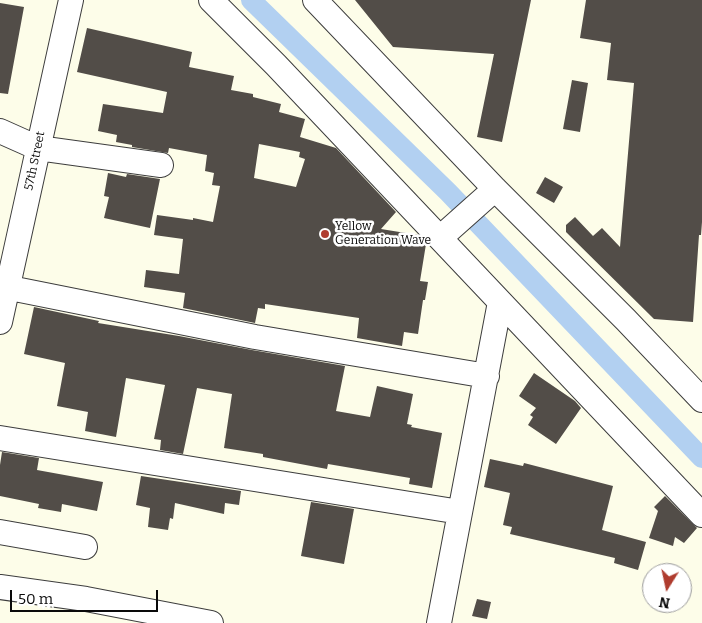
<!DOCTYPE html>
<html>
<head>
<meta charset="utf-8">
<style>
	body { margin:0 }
	#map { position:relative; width:702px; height:623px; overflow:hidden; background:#fdfde9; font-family:Bitter,serif }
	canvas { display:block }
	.north { position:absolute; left:642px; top:563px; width:50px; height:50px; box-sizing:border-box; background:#fff; border:1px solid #9d9d9d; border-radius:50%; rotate:190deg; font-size:14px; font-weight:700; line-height:20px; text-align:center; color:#0a0a0a }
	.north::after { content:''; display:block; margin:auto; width:18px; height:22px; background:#af3c2e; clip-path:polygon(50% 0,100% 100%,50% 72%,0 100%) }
	.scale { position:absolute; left:10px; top:590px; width:148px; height:22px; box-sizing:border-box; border:2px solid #0a0a0a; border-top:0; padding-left:6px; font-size:15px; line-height:18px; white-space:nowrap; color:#0a0a0a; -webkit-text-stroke:4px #fff; paint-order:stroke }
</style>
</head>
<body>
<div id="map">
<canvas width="702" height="623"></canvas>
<div class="north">N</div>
<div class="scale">50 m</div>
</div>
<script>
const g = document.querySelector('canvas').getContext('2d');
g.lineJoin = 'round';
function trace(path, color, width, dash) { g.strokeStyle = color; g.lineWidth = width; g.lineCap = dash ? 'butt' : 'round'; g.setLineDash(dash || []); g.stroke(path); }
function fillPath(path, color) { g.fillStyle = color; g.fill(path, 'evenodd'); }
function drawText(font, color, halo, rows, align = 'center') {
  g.font = font + ' Bitter,serif'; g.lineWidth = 5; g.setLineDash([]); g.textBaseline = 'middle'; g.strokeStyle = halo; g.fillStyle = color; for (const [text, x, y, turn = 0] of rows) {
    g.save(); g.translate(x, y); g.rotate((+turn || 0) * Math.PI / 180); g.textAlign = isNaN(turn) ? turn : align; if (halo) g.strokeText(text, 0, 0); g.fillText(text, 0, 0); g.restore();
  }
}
trace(new Path2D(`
	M251 0 448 192 702 458`), '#b2d0f1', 20);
fillPath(new Path2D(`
	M355 0H531L502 142 477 137 494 54 393 47Z
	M586 0H702V222L701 235H699L693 322 654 319 566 232V225L575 217 593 236 602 228 620 247 634 83 607 80 611 43 580 38Z
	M0 3 24 7 8 94 0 93Z
	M87 28 192 52 189 67 234 76 231 90 253 94V97L281 104 279 112 305 119 300 137 336 148 396 212 381 229 418 235 426 244 420 281 428 282 425 300H423L418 334 404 332 402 346 357 338 359 318 265 304V309L258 308 255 323 183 308 185 293 144 287 146 270 179 274 183 239 154 235 157 215 193 220V218L213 222 220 186 212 185 214 173 205 171 207 155 169 148 168 153 132 147V145L116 142 117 135 98 131 103 104 163 113 167 92 77 72ZM259 144 300 152 299 157 305 159 296 187 254 178Z
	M572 80 588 83 580 132 563 129Z
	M108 173 126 177 127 174 160 179 150 228 104 218 109 197 104 196Z
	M545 177 563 187 554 203 536 193Z
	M34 307 99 321 98 323 179 336 252 350 345 366 336 411 370 417 377 386 413 394 407 424 412 425 411 427 442 433 432 488 409 484 410 478 328 464 327 469 263 457V454L224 448 232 394 197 388 183 454 160 450 161 440 154 439 165 385 126 378 116 437 85 431 88 412 57 406 65 363 24 354Z
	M534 373 575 401 581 408 556 444 528 425 533 417 530 415 536 408 519 396Z
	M2 452 39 458 37 470 103 482 97 511 62 504 61 512 38 508 39 504 0 496V465Z
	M490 459 523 466 524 463 613 486 602 530 646 542 638 570 614 563 615 558 510 534 512 527 503 525 510 493 484 487Z
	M141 476 241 491 239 505 225 503 224 514 175 503 173 519 170 518 168 530 148 527 150 508 136 505Z
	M665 496 697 528 684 543 675 537 673 546 649 538 658 511 654 507Z
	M311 502 354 509 344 564 301 556Z
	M477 599 491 602 487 619 472 616Z`), '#524d48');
const street = new Path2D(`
	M211 0 276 65 702 515
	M315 0 495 189 626 320 702 400
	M0 131 38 148 161 165
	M440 238 495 189
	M0 286 255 337 487 376
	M0 322 71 0
	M0 438 460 512
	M0 532 85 547
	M0 587 86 599 211 623
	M439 623 500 302`);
trace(street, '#3d3d3d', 26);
trace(street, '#fff', 24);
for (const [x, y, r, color] of [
	[325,234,5,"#af3c2e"]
]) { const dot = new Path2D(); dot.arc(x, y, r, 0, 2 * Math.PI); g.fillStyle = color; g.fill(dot); trace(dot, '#fff', 2); }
drawText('12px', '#0a0a0a', '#fff', [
	["57th Street",35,161,-78]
]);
drawText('12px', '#0a0a0a', '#fff', [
	["Yellow",335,227],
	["Generation Wave",335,241]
], 'left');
</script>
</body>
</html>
